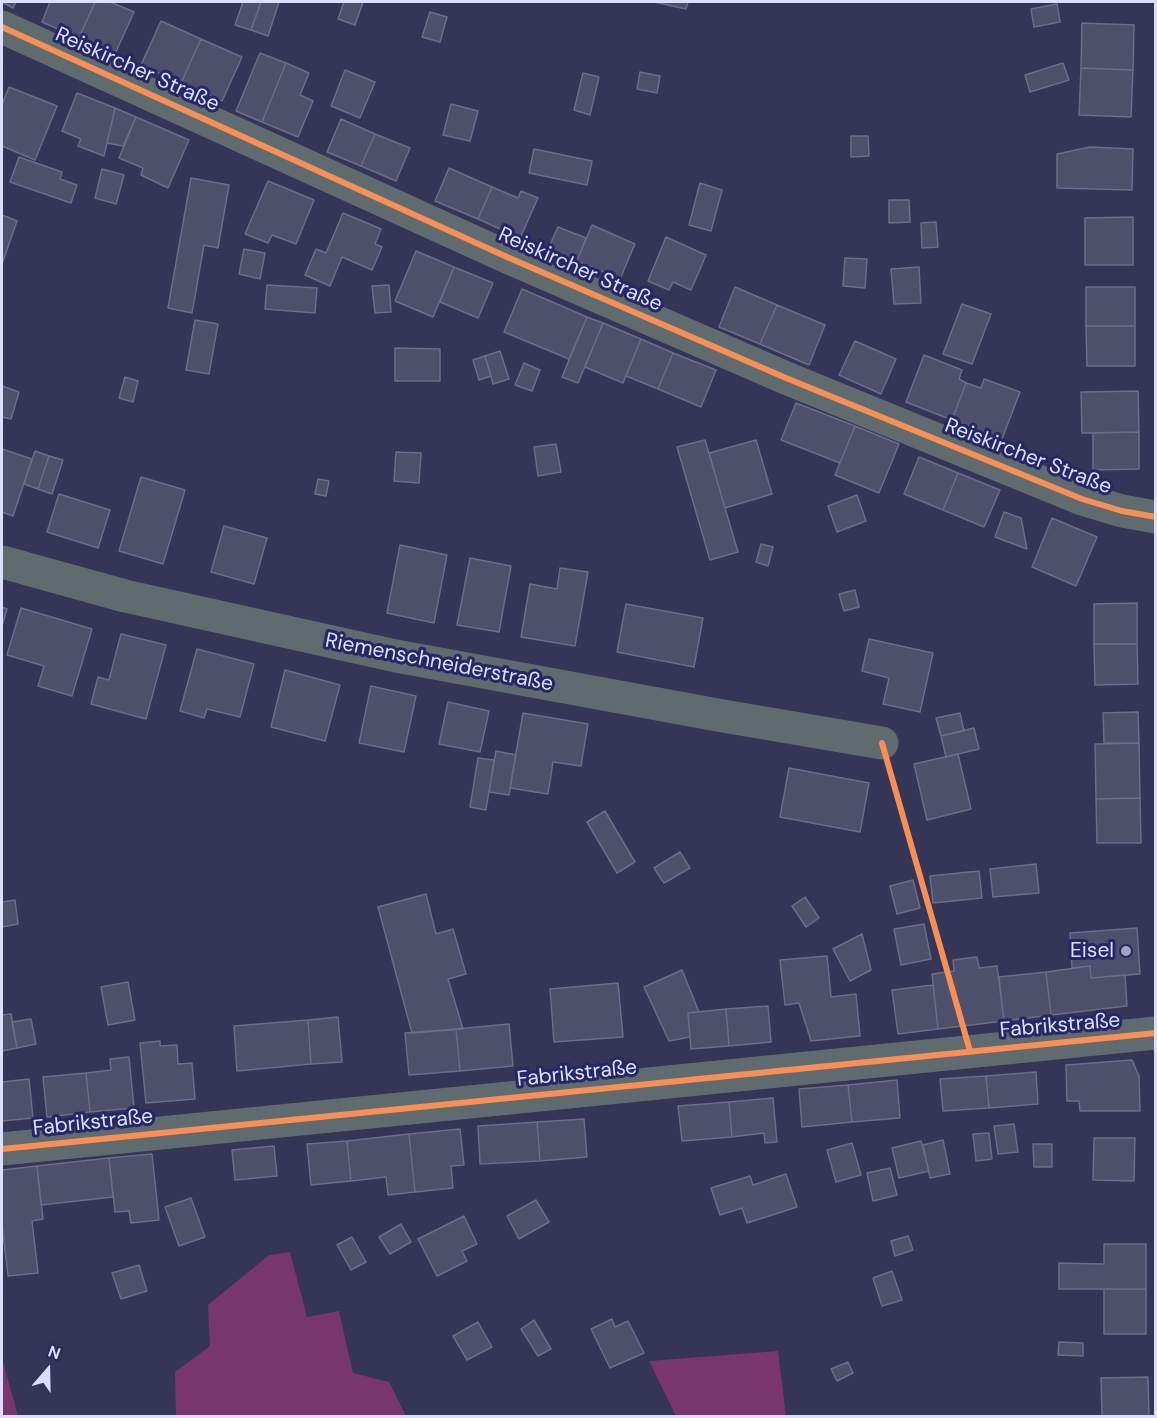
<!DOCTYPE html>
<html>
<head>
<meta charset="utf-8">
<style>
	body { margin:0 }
	#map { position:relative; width:1157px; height:1418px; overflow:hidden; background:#353557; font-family:"DM Sans",sans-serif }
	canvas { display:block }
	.frame { position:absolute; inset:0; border:3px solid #dadffe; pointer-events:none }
	.north { position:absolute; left:18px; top:1340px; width:60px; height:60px; -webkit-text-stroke:4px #272765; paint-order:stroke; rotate:20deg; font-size:16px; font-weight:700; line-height:24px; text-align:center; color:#dadffe }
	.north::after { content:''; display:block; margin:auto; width:21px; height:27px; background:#dadffe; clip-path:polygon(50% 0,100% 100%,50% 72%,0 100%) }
</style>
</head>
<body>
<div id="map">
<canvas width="1157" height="1418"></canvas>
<div class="frame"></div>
<div class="north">N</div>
</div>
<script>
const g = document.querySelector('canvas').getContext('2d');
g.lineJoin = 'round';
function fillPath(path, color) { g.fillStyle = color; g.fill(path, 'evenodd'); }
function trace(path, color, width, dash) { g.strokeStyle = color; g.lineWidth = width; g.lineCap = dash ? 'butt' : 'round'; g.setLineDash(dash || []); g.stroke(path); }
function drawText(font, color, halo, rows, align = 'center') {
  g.font = font + ' "DM Sans",sans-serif'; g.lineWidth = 6; g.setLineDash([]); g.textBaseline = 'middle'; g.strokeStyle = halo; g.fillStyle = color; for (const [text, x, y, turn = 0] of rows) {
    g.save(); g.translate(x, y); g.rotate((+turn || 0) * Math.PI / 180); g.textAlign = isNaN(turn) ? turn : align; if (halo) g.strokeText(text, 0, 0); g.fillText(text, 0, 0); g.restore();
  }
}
fillPath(new Path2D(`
	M290 1252 307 1317 339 1311 353 1373 389 1382 406 1416H176L175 1372 210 1346 208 1305 269 1255Z
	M778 1351 786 1416H676L649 1361Z
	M2 1358 18 1416H2Z`), '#79356d');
const building = new Path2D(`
	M2 2H16L13 8Z
	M50 2H95L79 38 42 22Z
	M95 2H110L134 12 115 54 79 38Z
	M243 2H261L251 30 235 25Z
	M261 2H279L268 36 251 30Z
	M344 2H363L355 25 338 19Z
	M654 2H688L686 9Z
	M1057 4 1060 22 1034 27 1031 9Z
	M430 12 447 17 440 42 422 37Z
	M161 21 201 39 181 83 141 65Z
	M1082 23 1134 25 1133 70 1081 68Z
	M201 39 242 57 222 101 181 83Z
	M260 53 286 63 262 122 236 111Z
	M286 63 309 73 300 95 313 101 298 137 262 122Z
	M1063 63 1069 80 1030 92 1025 75Z
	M1081 68 1133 70 1131 117 1079 115Z
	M345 70 375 82 360 118 331 106Z
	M640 72 660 76 657 93 637 89Z
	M583 73 599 77 590 115 574 110Z
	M9 87 57 106 35 160 2 146V105Z
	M77 93 115 108 104 156 78 146 81 139 62 131Z
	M451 104 478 111 470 141 443 135Z
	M115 108 136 117 123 146 107 143Z
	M136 117 189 140 168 188 141 175 143 168 119 158Z
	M341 119 375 134 361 166 327 152Z
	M375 134 410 148 396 181 361 166Z
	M851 136H868L869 156 851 157Z
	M1090 147 1133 149 1132 190 1057 188V154Z
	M534 149 592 161 587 185 529 173Z
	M19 157 62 172 60 179 77 185 71 203 10 182Z
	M449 168 492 187 478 219 435 201Z
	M102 169 124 175 116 204 95 198Z
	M191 178 229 185 218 248 204 245 192 313 168 308Z
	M268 181 314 200 296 244 272 235 268 243 245 234Z
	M700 183 722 190 711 231 689 225Z
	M492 187 518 198 521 191 538 198 520 238 478 219Z
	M889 200H909L910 222 889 223Z
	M343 213 381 229 375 244 382 247 372 270 342 257 330 286 305 275 316 249 326 253Z
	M2 215 17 221 2 264Z
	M1133 217V265H1085V218Z
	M936 222 938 247 922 248 921 223Z
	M592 225 635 244 620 279 577 261Z
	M558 227 586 238 577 261 548 249Z
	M666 237 706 255 691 290 673 282 669 290 648 281Z
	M244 249 265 253 260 279 239 274Z
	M416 251 454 267 433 317 395 301Z
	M845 258 867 259 865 288 843 286Z
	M454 267 493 283 478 318 440 302Z
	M919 267 921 303 894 304 891 269Z
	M267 285 317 288 315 313 265 309Z
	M389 285 391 312 375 313 372 286Z
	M735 287 777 305 760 344 719 327Z
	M1086 287H1135V326H1086Z
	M522 289 587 317 569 359 504 332Z
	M962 304 991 314 972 364 943 354Z
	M777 305 825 325 809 365 760 344Z
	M587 317 603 323 578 383 562 377Z
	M195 320 218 324 209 374 186 370Z
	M603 323 641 339 623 383 585 367Z
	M1086 326H1135V366H1087Z
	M641 339 673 353 658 389 626 376Z
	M855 341 896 359 881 394 839 375Z
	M395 348 440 349V381H395Z
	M500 351 509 379 493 384 485 356Z
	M673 353 716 370 701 407 658 389Z
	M924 355 962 370 959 379 966 383 952 420 906 402Z
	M485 356 491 376 479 380 473 360Z
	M524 363 540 370 532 391 515 385Z
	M125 377 138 381 133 402 119 398Z
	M984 379 1020 392 1002 439 952 420 966 383 981 388Z
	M2 386 19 392 11 419 2 417Z
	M1138 391 1139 432 1082 433 1081 392Z
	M796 403 855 426 840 463 781 440Z
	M855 426 899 444 879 493 835 475Z
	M1139 432V469L1093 470V433Z
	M705 440 738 552 710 560 677 447Z
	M756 440 772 494 725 508 709 453Z
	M556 444 561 472 538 476 534 447Z
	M2 449 32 459 13 516 2 512Z
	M35 451 49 456 38 489 24 484Z
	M396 452 421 453 419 483 394 481Z
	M49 456 63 460 52 494 38 489Z
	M919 457 958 473 943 510 904 494Z
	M958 473 1000 490 984 527 943 510Z
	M141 477 185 490 163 564 119 551Z
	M318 479 329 481 326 496 315 494Z
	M59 494 110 510 98 548 47 532Z
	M857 495 866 521 837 532 828 506Z
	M1004 512 1021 518 1027 549 995 537Z
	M1052 518 1097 537 1076 586 1032 567Z
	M224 526 267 538 254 584 211 572Z
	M761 544 773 547 768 566 756 562Z
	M400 545 447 555 434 623 387 613Z
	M470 558 511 566 499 632 457 625Z
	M560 568 588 572 575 646 521 637 530 584 557 589Z
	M855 590 859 607 844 611 839 594Z
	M1137 603V644H1094V604Z
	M626 604 703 618 694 667 617 652Z
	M2 607 7 609 2 626Z
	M21 608 92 629 72 696 38 686 44 666 7 655Z
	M121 634 166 645 146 719 91 704 98 677 109 680Z
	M869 639 933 653 920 712 883 704 889 678 862 671Z
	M1094 644H1137L1138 684 1095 685Z
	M197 649 254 664 240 717 207 709 204 718 180 711Z
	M285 670 340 685 325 741 271 727Z
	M371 686 416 696 404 752 359 743Z
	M448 702 489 711 480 752 439 744Z
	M1138 712 1139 743H1104L1103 713Z
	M523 713 588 724 581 766 553 762 548 794 510 788Z
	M960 713 964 731 941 736 936 718Z
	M974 728 979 749 946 757 941 736Z
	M1139 743 1140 798 1096 799 1095 744Z
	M496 751 516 755 509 795 489 792Z
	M958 754 971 809 927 820 914 764Z
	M478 758 494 760 486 810 470 807Z
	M789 768 869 783 860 832 780 817Z
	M1140 798 1141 843H1097L1096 799Z
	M605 811 635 862 617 873 587 822Z
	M680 852 690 868 664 883 654 868Z
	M1036 864 1039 893 993 897 990 869Z
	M979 871 982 898 933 903 930 876Z
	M913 880 920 908 897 914 890 886Z
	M426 894 436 934 453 929 466 974 448 979 463 1029 412 1033 378 907Z
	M805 897 819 918 806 927 792 906Z
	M15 900 18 924 2 927V902Z
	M924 924 931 959 901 965 894 929Z
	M1137 928 1140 974 1091 978 1090 966 1072 968 1070 933Z
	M862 934 871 970 850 981 833 949Z
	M827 956 831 997 856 994 860 1036 811 1041 799 1003 785 1005 780 960Z
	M977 957 979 968 997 966 1004 1021 938 1029 932 974 954 971 953 960Z
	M1090 966 1091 978 1125 975 1127 1006 1051 1015 1046 972Z
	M682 970 699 1012 688 1013 690 1037 669 1041 644 987Z
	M1046 972 1051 1015 1004 1021 999 977Z
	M128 982 135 1020 108 1025 101 987Z
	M618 983 623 1037 554 1042 550 989Z
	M933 985 938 1029 898 1034 892 990Z
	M768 1006 771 1042 729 1046 726 1009Z
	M726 1009 729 1046 691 1049 688 1013Z
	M11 1014 17 1048 2 1051V1015Z
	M338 1017 342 1062 311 1064 308 1020Z
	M31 1019 36 1044 17 1048 12 1022Z
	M308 1020 311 1064 237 1071 234 1026Z
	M509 1024 513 1066 460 1071 456 1029Z
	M456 1029 460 1071 409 1075 405 1033Z
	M160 1041V1046L177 1045 178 1064 192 1063 195 1099 146 1103 140 1043Z
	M129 1057 134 1108 90 1112 86 1073 111 1070 110 1059Z
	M1132 1060 1139 1076 1140 1111H1080L1079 1101H1067L1066 1065Z
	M1036 1072 1038 1104 989 1108 986 1076Z
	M86 1073 90 1112 47 1117 43 1077Z
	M986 1076 989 1108 943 1111 940 1079Z
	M29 1079 33 1118 2 1121V1082Z
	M897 1080 900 1118 852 1122 848 1085Z
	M848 1085 852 1122 802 1127 799 1089Z
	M773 1098 777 1142 765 1143 764 1133 732 1137 729 1102Z
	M729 1102 732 1137 682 1141 678 1106Z
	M584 1119 587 1157 540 1161 537 1122Z
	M537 1122 540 1161 480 1164 478 1126Z
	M1014 1124 1018 1152 998 1154 994 1126Z
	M460 1129 464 1165 451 1166 453 1188 415 1192 409 1134Z
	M989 1133 992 1159 976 1161 973 1134Z
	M409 1134 415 1192 388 1195 386 1177 351 1181 347 1141Z
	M1094 1138H1135L1134 1181 1093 1180Z
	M943 1140 950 1174 930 1178 923 1145Z
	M347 1141 351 1181 311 1185 307 1144Z
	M921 1141 929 1171 899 1178 892 1148Z
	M852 1143 861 1175 836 1182 827 1150Z
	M1033 1144H1052V1167H1034Z
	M274 1146 277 1176 235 1180 232 1150Z
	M152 1154 159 1220 131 1223 129 1211 115 1212 109 1158Z
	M109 1158 113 1197 41 1205 37 1166Z
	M37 1166 43 1219 32 1221 38 1273 8 1276 2 1224V1170Z
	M890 1168 897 1195 873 1201 867 1173Z
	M786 1174 797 1207 747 1223 742 1208 720 1215 711 1188 750 1176 753 1185Z
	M191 1198 205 1237 179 1246 165 1207Z
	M536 1200 549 1222 519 1239 507 1216Z
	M464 1216 477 1244 462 1251 467 1261 437 1276 418 1239Z
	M401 1224 411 1242 390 1254 379 1237Z
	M908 1236 913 1250 895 1256 891 1241Z
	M352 1237 366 1262 351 1270 337 1245Z
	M1104 1244H1146V1289H1059V1263L1104 1264Z
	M139 1265 147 1291 121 1299 112 1273Z
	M892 1271 902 1300 882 1306 873 1278Z
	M1104 1289H1146V1334H1104Z
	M612 1319 615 1327 628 1321 644 1353 610 1368 591 1329Z
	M534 1320 551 1349 538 1356 521 1329Z
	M478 1322 492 1347 467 1360 453 1336Z
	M1059 1342 1083 1343V1356L1058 1355Z
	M848 1362 853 1373 837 1381 831 1369Z
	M1148 1377 1149 1416H1102L1101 1378Z`);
fillPath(building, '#4d4f6b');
trace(building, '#6b6d8a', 1.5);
trace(new Path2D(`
	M2 27 507 257 786 378 1082 499 1122 511 1156 517
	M2 562 125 596 396 656 723 716 882 743
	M2 1149 1156 1033`), '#5f6b6e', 33);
trace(new Path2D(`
	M2 27 507 257 786 378 1082 499 1122 511 1156 517
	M882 743 970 1051
	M2 1149 1156 1033`), '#f78f57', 6);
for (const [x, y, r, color] of [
	[1126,951,6,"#a0a4c4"]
]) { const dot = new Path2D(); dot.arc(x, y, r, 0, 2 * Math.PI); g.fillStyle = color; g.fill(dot); trace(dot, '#272765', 2); }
drawText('21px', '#dadffe', '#272765', [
	["Reiskircher Straße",137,70,24],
	["Reiskircher Straße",580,270,24],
	["Reiskircher Straße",1028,457,21],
	["Riemenschneiderstraße",439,663,11],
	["Fabrikstraße",1060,1026,-5],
	["Fabrikstraße",577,1074,-6],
	["Fabrikstraße",93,1123,-6]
]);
drawText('21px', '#dadffe', '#272765', [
	["Eisel",1114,951]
], 'right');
</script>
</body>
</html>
